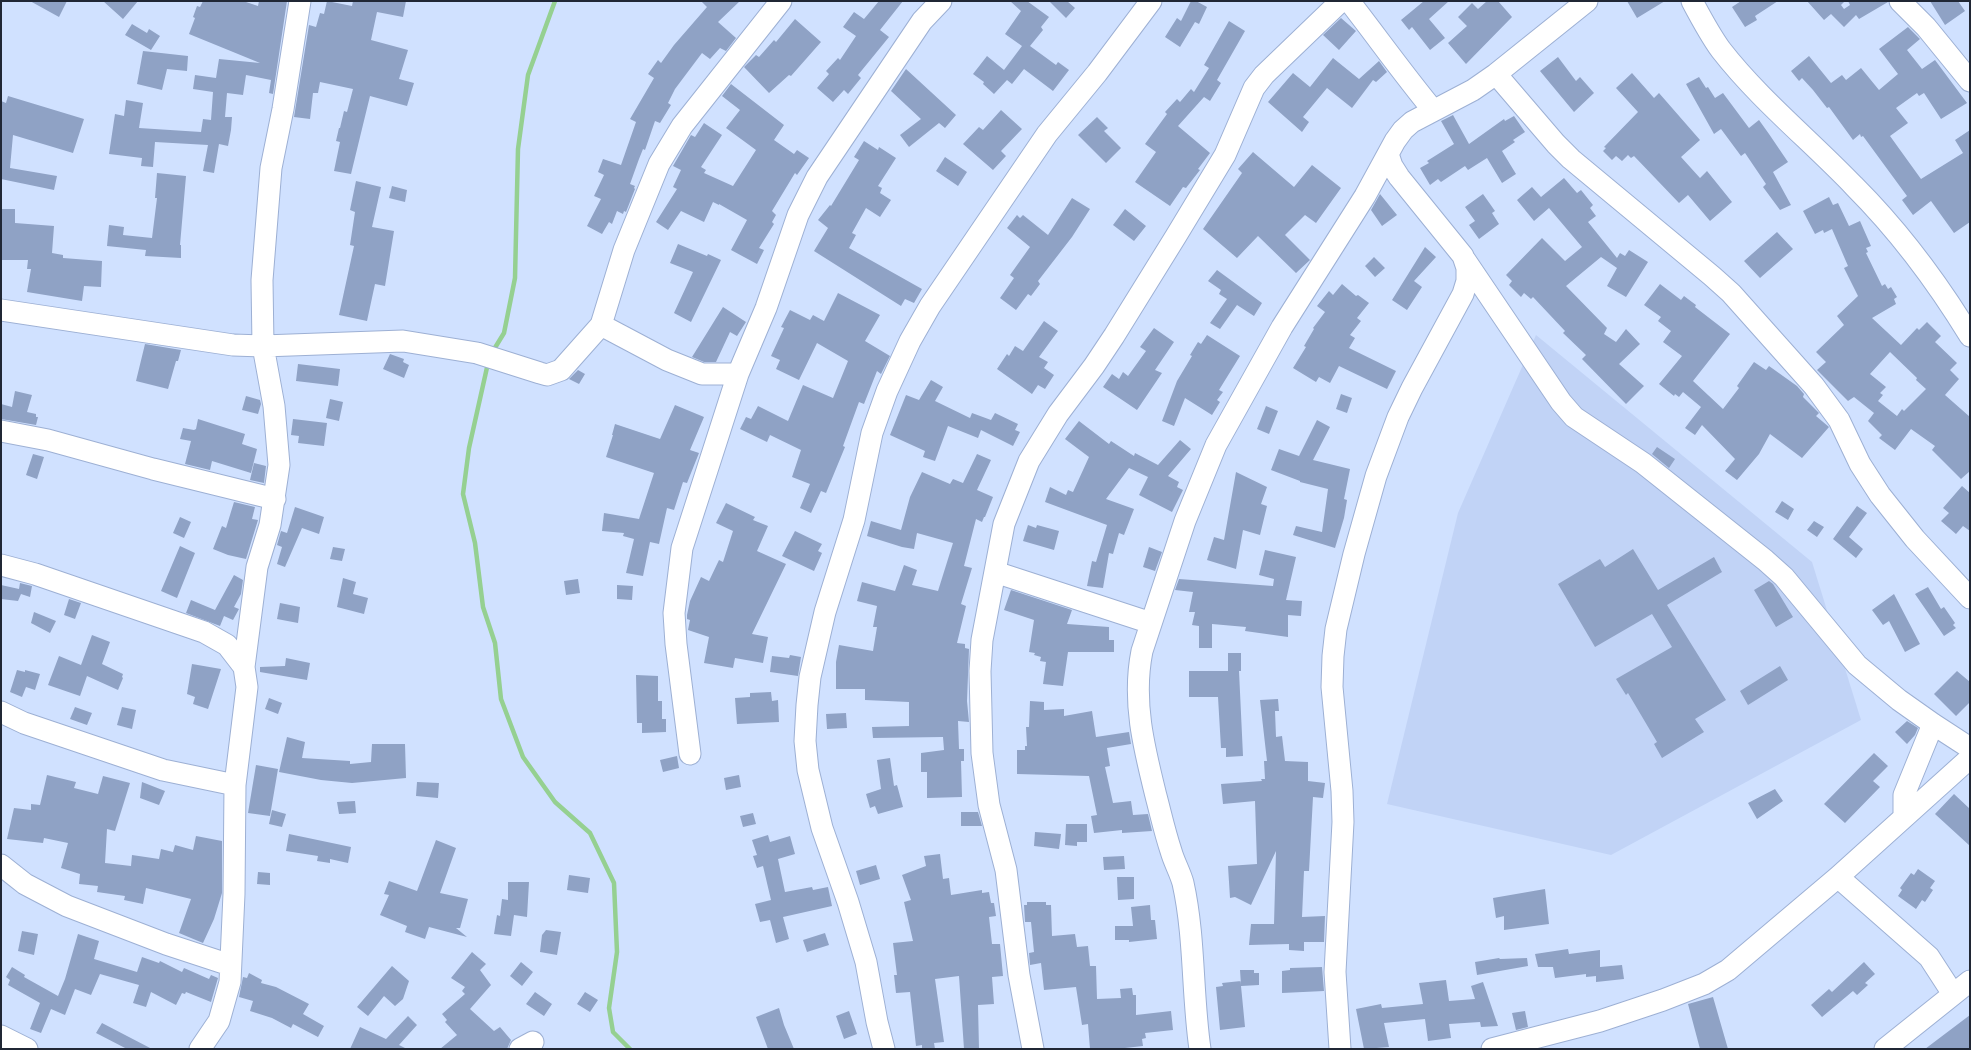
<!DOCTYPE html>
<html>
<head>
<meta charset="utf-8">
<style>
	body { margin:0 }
	#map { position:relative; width:1971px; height:1050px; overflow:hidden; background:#d0e1ff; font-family:"Alegreya Sans",sans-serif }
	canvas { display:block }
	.frame { position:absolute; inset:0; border:2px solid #202735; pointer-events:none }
</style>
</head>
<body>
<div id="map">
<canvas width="1971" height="1050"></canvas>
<div class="frame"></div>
</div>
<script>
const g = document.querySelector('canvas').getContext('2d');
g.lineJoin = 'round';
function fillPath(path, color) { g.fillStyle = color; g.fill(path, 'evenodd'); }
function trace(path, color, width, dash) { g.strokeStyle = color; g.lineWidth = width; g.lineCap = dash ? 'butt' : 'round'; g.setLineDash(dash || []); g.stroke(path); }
fillPath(new Path2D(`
	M1536 335 1812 562 1861 720 1611 855 1387 804 1458 513Z`), '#c1d3f6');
trace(new Path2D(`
	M493 351 504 333 515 278 518 149 528 75 555 1
	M488 363 469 448 463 494 475 543 483 607 495 643 501 699 523 757 555 802 590 833 614 883 617 952 609 1008 613 1032 630 1049`), '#95d091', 4.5);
fillPath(new Path2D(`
	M30 1H67L59 17Z
	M103 1H138L123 19Z
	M203 1H243L258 6 259 1H287L273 94 269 93 271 80 246 75 243 95 227 93 225 117H232L231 130 228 146 219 144 214 173 203 171 208 145 155 142 153 167 141 166 142 158 109 154 115 114 124 116 126 100 143 103 139 128 201 132 203 119 211 120 213 92 193 89 195 75 216 78 219 59 260 63 189 34 195 18 193 17 197 6 200 7Z
	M327 1 352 6 353 1H406L403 17 377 12 371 40 408 50 399 79 414 83 407 106 370 96 351 174 334 171 340 142 336 141 339 128H340L344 111 347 112 353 89 320 82 318 93H313L310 119 294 117 309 25 316 27 320 13 324 14Z
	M701 1H740L718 22 736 38 726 51 720 48 710 59 702 53 675 89 668 103 671 105 660 123 655 121 645 150 643 149 639 159 630 184 635 186 634 188 635 189 626 212 624 211 623 214 617 211 612 224 609 222 602 234 587 226 601 199 594 196 604 175 598 172 603 159 621 165 636 122 630 119 654 78 648 74 658 60 661 63 674 45 707 7Z
	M879 1H903L880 30 889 37 858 75 861 78 848 94 844 90 833 102 817 88 829 74 826 71 838 58 840 60 856 36 843 27 854 12 864 19Z
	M1010 1H1027L1049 17 1041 27 1043 30 1030 46 1056 65 1058 62 1069 70 1053 91 1024 69 1012 84 1007 80 994 94 983 84 984 82 973 74 987 56 1004 70 1022 46 1005 34 1021 11Z
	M1049 1H1067L1075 8 1066 18Z
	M1191 1H1196L1207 7 1199 24 1195 22 1180 47 1165 37 1177 18 1181 21Z
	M1424 1H1449L1429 19 1445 38 1430 50 1412 27 1409 30 1401 20Z
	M1487 1H1498L1512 17 1466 64 1448 43 1467 26 1458 17 1472 3 1478 9Z
	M1627 1H1665L1637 18Z
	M1741 1H1778L1755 16 1757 20 1745 27 1732 7Z
	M1807 1H1845L1841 5 1844 9 1850 5 1848 1 1888 2 1859 19 1856 15 1844 27 1831 14 1824 20Z
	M1930 1H1958L1965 11 1945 25Z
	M1341 18 1356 31 1339 50 1323 35Z
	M795 19 821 42 791 76 789 75 769 93 744 67 756 55 759 57 774 40 776 42Z
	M1229 21 1245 31 1217 80 1221 83 1210 101 1204 97 1178 126 1210 153 1198 169 1200 170 1186 188 1183 187 1170 206 1135 182 1156 152 1145 144 1167 114 1165 112 1177 99 1180 102 1191 89 1194 92 1209 68 1204 65Z
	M132 24 147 33 149 29 160 36 151 50 125 35Z
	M1908 27 1920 39 1907 50 1922 69 1935 60 1967 103 1941 119 1924 93 1919 96 1917 93 1896 108 1908 123 1890 136 1921 179 1963 153 1955 140 1970 130V222L1954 233 1931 201 1913 215 1902 200 1907 196 1863 136 1861 137 1860 134 1853 140 1829 107 1827 108 1813 90 1802 78 1799 81 1791 71 1809 56 1831 83 1842 75 1846 80 1861 68 1879 90 1898 74 1879 49Z
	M143 51 188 56 187 71 167 69 162 90 137 84Z
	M1558 57 1576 81 1580 77 1594 93 1574 112 1540 71Z
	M1333 58 1359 79 1379 61 1387 72 1376 82 1373 80 1352 108 1327 88 1303 117 1309 122 1302 132 1268 102 1293 73 1310 87Z
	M906 69 956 115 945 128 939 123 909 147 900 135 921 119 891 91Z
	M1632 73 1654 98 1659 93 1700 140 1681 157 1700 178 1707 171 1732 202 1710 221 1688 195 1679 203 1634 156 1631 158 1628 155 1622 161 1616 156 1612 160 1603 151 1606 148 1604 147 1638 112 1616 88Z
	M1699 77 1706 88 1708 87 1715 98 1723 93 1749 128 1759 120 1769 134 1788 162 1773 172 1791 205 1780 210 1763 187 1766 184 1745 153 1741 156 1721 129 1714 134 1686 84Z
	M731 84 784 125 774 140 794 154 797 150 809 158 797 175 795 173 772 211 776 215 772 222 774 224 759 248 764 250 757 264 731 250 747 220 719 204V205L713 202 704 222 681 211 668 230 656 222 677 189 673 187 681 170 673 166 691 135 695 137 704 123 722 135 701 167 706 170 704 173 733 186 756 150 726 128 740 110 722 96Z
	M8 96 84 119 73 153 13 135 10 168 57 176 54 190 1 179V101L6 103Z
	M1001 110 1022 129 1001 151 1006 156 993 170 963 144 979 127 983 130Z
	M1453 115 1469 144 1504 119 1505 121 1514 116 1525 132 1513 140 1515 142 1502 151 1516 174 1502 183 1487 158 1468 170 1465 166 1441 182 1438 179 1430 185 1420 168 1429 163 1427 161 1454 144 1441 121Z
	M1097 117 1108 128 1104 131 1121 148 1106 163 1078 135Z
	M864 141 878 150 879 147 896 158 878 186 882 188 880 193 891 200 880 217 866 208 852 233 856 235 849 248 922 289 914 303 905 299 901 306 814 251 828 228 818 220 830 205 831 206 859 160 854 157Z
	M1253 152 1294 187 1312 165 1341 188 1316 223 1305 215 1285 235 1310 260 1296 273 1258 236 1237 258 1203 229 1242 173 1238 169Z
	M945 157 967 172 958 186 936 171Z
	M157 173 186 176 180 245H181V258L145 256 146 250 107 246 109 225 124 227 123 235 152 238 157 198H155Z
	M1564 178 1577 193 1581 190 1593 205 1590 208 1596 216 1588 222 1617 258 1620 253 1625 256 1629 250 1648 262 1626 297 1607 286 1617 268 1601 257 1566 286 1607 328 1604 334 1616 342 1626 329 1640 344 1619 364 1644 386 1626 404 1582 359 1586 355 1563 333 1565 331 1533 297 1531 299 1524 293 1521 297 1509 285 1512 281 1506 275 1542 238 1565 261 1582 247 1549 208 1534 221 1517 200 1532 187 1541 197Z
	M356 181 381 187 372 227 394 231 385 286 375 284 367 321 339 315 354 246 350 245 355 212 350 210Z
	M392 186 407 190 405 202 389 198Z
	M1380 194 1397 215 1382 226 1371 210Z
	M1483 194 1495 211 1492 213 1499 224 1479 239 1469 225 1475 221 1465 207Z
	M1829 197 1833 205 1838 203 1849 226 1860 221 1871 246 1866 248 1868 252 1866 253 1882 286 1885 284 1888 289 1891 287 1897 297 1894 299 1896 304 1872 318 1901 345 1917 328 1919 330 1927 322 1941 336 1935 342 1957 363 1950 370 1959 379 1945 395 1970 417V471L1961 479 1932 450 1935 446 1911 429 1895 450 1879 438 1882 435 1868 421 1874 413 1854 397 1848 401 1817 370 1826 362 1816 352 1844 325 1837 316 1858 296 1844 268 1848 266 1832 229 1824 233 1823 230 1815 234 1803 211ZM1890 352 1917 378 1916 380 1926 389 1904 411 1902 409 1897 416 1878 401 1883 395 1880 393 1886 387 1870 374Z
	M1072 198 1090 209 1072 237 1038 281 1040 284 1031 296 1028 294 1016 310 1000 298 1014 278 1010 275 1030 247 1007 228 1017 215 1020 218 1023 215 1048 235Z
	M1 209H15V223L54 226 52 253 63 255V258L102 261 101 287 84 286 82 301 27 292 31 269H27L28 260H1Z
	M1125 209 1146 226 1134 241 1113 225Z
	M1777 232 1793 249 1760 278 1744 261Z
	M678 244 707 256 708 254 721 260 691 322 674 313 693 272 670 263Z
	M1425 247 1436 257 1414 281 1422 287 1407 310 1392 300Z
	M1374 257 1385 268 1375 277 1365 266Z
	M1217 270 1262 303 1254 316 1237 305 1220 329 1210 323 1227 299 1219 294 1221 290 1208 281Z
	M1342 284 1356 296 1358 295 1369 303 1357 318 1361 321 1350 335 1355 338 1349 348 1396 371 1387 389 1339 366 1330 383 1319 377 1316 382 1293 368 1306 347 1304 346 1314 329 1313 328 1325 312 1317 306 1329 291 1333 295Z
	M1660 284 1681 300 1684 296 1696 305 1695 307 1730 334 1693 381 1723 409 1739 388 1737 386 1754 362 1766 370 1769 366 1797 386 1804 394 1803 397 1819 413 1816 416 1829 427 1802 458 1770 434 1759 454 1737 480 1725 471 1735 459 1702 425 1695 435 1685 428 1701 407 1683 392 1679 397 1675 394 1674 396 1659 384 1682 356 1663 342 1671 331 1658 321 1661 317 1644 305Z
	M838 293 880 315 865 341 890 356 881 374 877 371 864 404 859 402 843 446 845 447 826 493 821 491 811 513 800 508 810 484 792 477 801 450 770 435 767 442 740 429 746 417 751 419 758 406 788 421 803 385 833 398 848 361 817 343 799 380 776 369 780 360 771 356 784 328 781 327 790 310 810 320 813 315 824 321Z
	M723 307 746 322 737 336 730 332 716 362H704L692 357Z
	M1044 321 1058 331 1039 357 1048 362 1044 368 1054 375 1045 389 1038 385 1032 394 997 369 1007 354 1009 356 1015 346 1023 351Z
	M1154 328 1174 342 1155 370 1162 373 1137 410 1103 387 1112 374 1119 379 1123 372 1128 376 1146 351 1140 347Z
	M1207 335 1240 356 1219 390 1223 392 1217 400 1220 402 1212 415 1185 398 1174 426 1162 421 1177 381 1192 356 1190 355 1198 342 1201 344Z
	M145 344 181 350 178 361H176L168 389 136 381Z
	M390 354 404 359 403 362 409 365 404 378 383 369Z
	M298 364 340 369 338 386 296 381Z
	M578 370 585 374 579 384 569 379Z
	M931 380 943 387 935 401 970 418 972 413 991 420 995 413 1018 424 1015 430 1020 432 1013 446 981 430 978 438 948 426 935 461 923 457 925 451 890 435 906 395 919 400Z
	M15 391 32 395 27 412 36 414V417H38L36 425 1 419V404L12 407Z
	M1341 394 1352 398 1347 413 1336 409Z
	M246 396 260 400 261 404 258 414 242 410Z
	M330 399 343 402 339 421 326 418Z
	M675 405 704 417 690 450 699 453 687 483 683 482 674 510 667 508 659 544 650 542 643 576 626 573 634 539 623 536 624 533 602 531 604 513 639 519 654 473 606 457 613 435H612L615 424 660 439Z
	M1266 406 1278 411 1269 434 1257 429Z
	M198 419 245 434 242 444 257 449 251 473 212 461 210 470 185 464 191 441 180 439 183 428 194 430 196 429Z
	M293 419 327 423 324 446 298 443 299 436 291 435Z
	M1317 420 1330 427 1313 460 1350 469 1344 499 1347 500 1344 518 1335 548 1293 535 1296 526 1322 532 1328 489 1300 482V481L1271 470 1279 449 1299 456Z
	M1079 421 1109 444 1111 441 1134 456 1135 453 1158 465 1180 440 1191 449 1168 476 1179 482 1177 487 1183 490 1172 512 1139 495 1148 477 1129 468 1106 499 1134 509 1124 535 1119 533 1113 554 1109 553 1103 588 1087 586 1092 561 1096 562 1107 525 1045 502 1050 487 1066 495 1068 490 1073 492 1089 457 1065 439Z
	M1657 447 1675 459 1669 468 1652 454Z
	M33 454 44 457 37 479 26 475Z
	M977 454 991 460 977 490 993 497 985 517H984L982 522 976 519 964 566 972 568 961 604 966 606 957 643 965 644V648L969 649 967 701 969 722 958 721 959 749H964V761H961L962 797 927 798V772H921V753L944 750 943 737 873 738 872 727 909 726V702L865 700V689H836V662L839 645 873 651 877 627H873L877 606 857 601 862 582 895 591 904 565 917 570 912 585 938 591 953 543 917 533 914 549 902 547 867 536 871 521 901 530 910 497 922 472 950 484 953 479 963 483Z
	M254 463 266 466 264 483 250 480Z
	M1236 472 1267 487 1261 504 1267 506 1260 535 1243 530 1236 569 1207 560 1214 537 1224 540Z
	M1962 486 1970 493V531L1963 526 1956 534 1941 521 1949 513 1943 508Z
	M1782 501 1794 509 1788 520 1775 512Z
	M234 502 255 507 252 519 258 520 246 559 228 555 213 549 222 526 226 528Z
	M726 503 755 517 753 520 768 526 757 551 786 564 752 634 768 637 763 663 735 658 733 668 704 663 709 637 688 630 690 620 687 619V615L690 601 701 577 709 581 719 560 723 562 733 531 716 523Z
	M1857 506 1867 513 1849 537 1863 549 1856 558 1833 539Z
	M295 507 324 517 319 534 302 528 285 567 277 564 282 547 277 545 281 531 287 533Z
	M180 517 191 522 184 538 173 533Z
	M1814 521 1824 527 1817 537 1807 530Z
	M1028 525 1036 528 1037 525 1059 531 1054 550 1023 541Z
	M795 531 822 544 818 551 822 553 814 571 782 556Z
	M180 546 195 553 177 598 161 591Z
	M333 547 345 549 342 561 330 559Z
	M1149 547 1162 552 1155 571 1143 567Z
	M1633 549 1658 590 1714 557 1722 572 1667 605 1726 700 1695 719 1704 732 1662 758 1654 744 1657 742 1628 693 1626 695 1616 679 1672 647 1652 614 1595 647 1558 584 1600 559 1605 567Z
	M1265 550 1296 557 1286 600 1302 601 1301 616 1288 615V637L1245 631 1246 627 1212 624V648H1199V626L1192 625 1195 612H1189L1193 592 1175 590 1179 579 1273 586 1274 579 1259 575Z
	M234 575 243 580 241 594 234 607 239 609 233 620 224 616 220 626 186 613 191 600 215 610Z
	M343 578 356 582 353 594 368 598 364 614 337 607Z
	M578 579 580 593 566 595 564 581Z
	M1769 581 1773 584 1793 617 1776 627 1754 590Z
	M20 583 32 586 30 597 21 594 18 601 1 599V585L19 589Z
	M617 585 633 586 632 600 617 599Z
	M1928 587 1941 609 1944 607 1955 623 1953 625 1956 628 1944 636 1915 594Z
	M1011 590 1072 610 1067 624 1109 627V640H1114V652H1068L1063 686 1043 684 1046 662 1040 661 1041 657 1034 655 1035 653 1029 652 1034 620 1004 610Z
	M1894 594 1920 644 1905 652 1889 621 1883 625 1872 610Z
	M69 599 81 603 75 619 64 615Z
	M280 603 300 607 298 623 277 619Z
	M34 612 56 621 50 633 31 623Z
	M92 635 110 642 102 664 123 674 122 677 123 678 118 690 87 676 80 696 48 685 59 656 81 665Z
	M1228 653H1241V671H1235H1239L1243 756 1226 757V748H1221L1218 697H1189V671H1228Z
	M790 655 801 657 798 676 770 672 772 656 789 658Z
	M286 658 310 663 307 680 260 672V667L285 666Z
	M192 664 221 669 208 709 193 704 195 697 187 694Z
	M1780 666 1788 680 1748 705 1740 691Z
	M17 670 25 672V670L40 674 35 690 26 687 22 697 10 692Z
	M1957 671 1970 682V702L1956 716 1934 694Z
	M636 675 658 676V701H662V719H666V732L642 733V723H637Z
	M771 692 772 701 778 700 779 722 737 724 735 698 750 697V693Z
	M269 698 282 703 278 714 265 709Z
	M1278 699 1279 711H1275L1276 737 1282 736 1285 761 1308 762V781L1325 783 1323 798 1313 797 1309 871H1304L1302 917 1325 916 1324 942H1304V951L1289 950V944L1249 945 1251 924H1274L1276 851 1251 905 1235 897 1230 898 1228 866 1257 864 1255 801 1223 804 1221 784 1262 781 1261 779H1265L1264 761H1267L1260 700Z
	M1030 701 1044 702V710L1064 709V716L1092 711 1096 737 1129 732 1131 744 1107 748 1110 766 1105 767 1113 803 1131 801 1133 815 1148 814 1152 831 1122 833V830L1094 833 1091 816 1097 815 1089 776 1017 774V750H1025V746H1027L1026 727H1029Z
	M75 707 92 713 87 725 70 719Z
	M122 707 136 710 132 729 117 725Z
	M846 713 847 728 827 729 826 714Z
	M1907 721 1918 728 1915 735 1907 744 1895 732Z
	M287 737 305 742 302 758 350 761V764L371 762 372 744H405L406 778 352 783 321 780 279 772Z
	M1874 753 1888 766 1873 781 1880 787 1845 823 1824 804Z
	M677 756 679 768 663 772 660 760Z
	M890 758 894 786 897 785 903 807 878 814 875 806 870 808 866 794 881 789 877 760Z
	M256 765 278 769 270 816 248 813Z
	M47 775 76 782 74 788 98 794 103 776 130 783 115 831 107 829 105 863 131 866 132 855 159 859 161 849 173 852 175 845 193 850 196 836 222 841V893L214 919 203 943 179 933 191 899 146 888 143 904 124 900 125 896 97 892 98 886 79 884 80 874 61 868 68 843 44 838 43 843 7 839 14 808 31 810V804L40 805Z
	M739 775 741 787 726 790 724 778Z
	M142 782 165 791 159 805 140 798Z
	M417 782 439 783 438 798 416 796Z
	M1775 789 1783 801 1757 819 1748 803Z
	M1954 794 1970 809V846L1935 814Z
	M355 801 356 813 339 814 337 802Z
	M272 810 286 814 282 827 269 824Z
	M961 812H978L982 826H961Z
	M753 813 756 824 743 827 740 816Z
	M1066 824H1087V842H1077V846L1065 845Z
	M1035 832 1061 834 1059 849 1034 846Z
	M289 834 351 847 348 863 330 859V863L317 861 318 856 286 851Z
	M768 835 770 842 790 836 795 854 778 859 785 892 812 887 813 890 828 887 832 906 783 917 789 939 776 943 770 920 760 922 755 904 771 900 763 866 757 868 753 856 757 855 752 840Z
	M436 840 456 848 440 893 468 899 460 928H456L467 937 429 927 425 939 405 932 407 926 380 915 389 895 384 894 389 881 417 891Z
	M940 854 943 879 949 878 951 895 982 890V893L989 892 991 903H994L996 916 989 917 992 944H1000L1003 976 992 977 994 1004 978 1005 979 1049H964L959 976 935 979 944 1042 934 1043 935 1049H922V1045L916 1046 910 992 896 993 894 975H897L893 943 913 941 904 902 911 900 902 875 926 866 924 856Z
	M1124 856 1125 869 1104 870 1103 857Z
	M876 865 880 879 860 885 856 871Z
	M1918 869 1935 881 1930 888 1933 890 1925 902 1922 900 1916 909 1898 896 1902 890 1900 888 1911 873 1914 875Z
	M258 872 270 873V885L257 884Z
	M569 875 590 878 588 893 567 890Z
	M1117 877H1134V899L1118 900Z
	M508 882H529L527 917 514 915 511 936 494 934 497 915 500 916 502 899 508 900Z
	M1545 889 1549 924 1504 930V916L1496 918 1493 898Z
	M1027 902H1046V905H1051L1052 936 1075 934 1077 947 1088 946 1090 966H1096L1097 999 1121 998 1120 989 1132 988 1133 995H1136V1015L1171 1011 1173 1030 1145 1033 1146 1038 1142 1039 1143 1046 1116 1049H1090L1088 1024 1082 1025 1076 987 1044 990 1041 963 1030 965 1029 953 1034 952 1031 922H1025L1024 905H1027Z
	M1150 905 1151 920H1155L1157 939 1129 942V940H1115V926H1133L1131 907Z
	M546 930 561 932 557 955 540 952 542 935Z
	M22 931 38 934 34 955 18 951Z
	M825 933 829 945 807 952 803 940Z
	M78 934 99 941 94 959 137 972 142 957 159 963 160 961 182 972 184 968 209 979 211 975 218 978 211 1002 186 992 185 994 182 993 176 1005 151 992 146 1007 133 1003 139 985 100 974 91 995 75 989 65 1015 51 1009 41 1033 30 1029 40 1003 8 985 10 980 6 977 12 967 25 975 24 977 58 996 65 979Z
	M1568 949 1569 954 1600 950V967L1622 965 1624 979 1596 982V976L1586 977V974L1555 978 1553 967H1538L1535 954Z
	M472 952 486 964 480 970 491 985 470 1009 494 1031 500 1027 511 1040 507 1049H440L457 1035 445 1022 447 1020 442 1014 465 994 462 991 465 987 451 978Z
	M1499 958 1500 959 1527 958 1528 966 1477 975 1475 962Z
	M521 962 533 972 522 986 510 976Z
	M1864 962 1875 974 1865 983 1868 985 1857 995 1853 991 1822 1017 1811 1005 1829 989 1832 992Z
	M392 966 409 981 403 999 395 1006 384 996 368 1016 357 1007Z
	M1322 967 1324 991 1282 993V971L1290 970V968Z
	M1240 970H1254V973H1259V985L1241 986 1245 1027 1220 1030 1216 987 1223 986 1222 983 1241 981V985Z
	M249 973 262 980 261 983 276 987 309 1004 303 1014 324 1026 318 1037 293 1024 291 1028 272 1018 250 1011 253 1001 239 997 243 977 247 978Z
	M1446 980 1449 1001 1475 999 1471 986 1483 982 1498 1026 1481 1027 1480 1022 1449 1024 1451 1038 1428 1041 1425 1019 1384 1023 1389 1047 1364 1049 1356 1009 1381 1004 1382 1008 1423 1004 1419 983Z
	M535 992 552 1004 544 1016 526 1004Z
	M585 992 598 1000 590 1012 577 1004Z
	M1713 997 1728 1049H1700L1688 1004Z
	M779 1008 784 1025 794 1049H768L756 1017Z
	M849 1011 857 1034 844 1039 836 1016Z
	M1525 1011 1528 1027 1516 1030 1512 1013Z
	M1970 1015V1049H1925Z
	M408 1016 417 1025 399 1045 407 1049H350L360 1027 386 1039Z
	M102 1023 152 1049H127L96 1033Z`), '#8fa2c5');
const minor = new Path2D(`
	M1349 1C1377 37 1404 75 1433 110
	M1692 1C1701 18 1710 35 1721 50 1759 99 1811 141 1854 186 1899 231 1937 282 1970 336
	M1900 1 1926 27 1970 81
	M1496 74 1556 144 1571 159 1712 276 1731 293 1814 386 1839 420 1860 464 1880 495 1915 539 1970 598
	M1465 260 1561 402 1574 417 1643 463 1765 560 1784 577 1857 665 1899 700 1933 724 1970 748
	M1 310 233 345 263 346 403 341 477 353 540 373 547 375 561 370 601 325 624 250 659 164 682 126 781 1
	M601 325 667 360 702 374H738
	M1 431 48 440 153 469 275 499
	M1 565 35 574 204 632 227 645 244 667 247 687 235 785 234 894 230 982 219 1021 200 1049
	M995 572 1151 623
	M244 667 257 567 270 525 279 465 274 406 263 346 262 280 271 168 283 109 300 1
	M1 712 24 723 163 770 235 785
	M690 754 676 644 674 613 682 548 738 374 766 308 798 215 817 177 922 21 941 1
	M1904 816V795L1933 724
	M1 865 25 884 67 906 166 944 230 965
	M1838 877 1929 957 1953 994
	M1 1036 27 1049
	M520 1049 533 1042
	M884 1049 877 1022 866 962 848 902 822 828 808 770 805 741 807 705 810 677 825 612 854 520 872 433 887 391 910 341 930 306 1047 134 1097 73 1151 1
	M1033 1049 1019 975 1006 870 989 805 982 753 980 671 982 640 1004 524 1029 461 1058 414 1094 366 1114 336 1176 236 1225 155 1254 88 1264 75 1341 1
	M1200 1049C1192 994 1195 937 1183 883 1180 872 1174 862 1171 851 1165 833 1161 815 1156 796 1144 748 1132 701 1142 651L1185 521 1216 445 1282 327 1365 196 1395 141 1403 130 1412 122 1473 90 1496 74 1587 1
	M1340 1049 1335 972 1343 822 1342 791 1332 687 1333 656 1336 629 1354 554 1376 476 1398 417 1412 388 1463 294 1467 281V268L1463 256 1399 177 1392 166 1388 154
	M1492 1049 1600 1021 1663 1000 1704 984 1728 970 1838 877 1970 758
	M1885 1049 1970 981`);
trace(minor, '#9db0d4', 23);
trace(minor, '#fff', 21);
</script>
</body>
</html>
